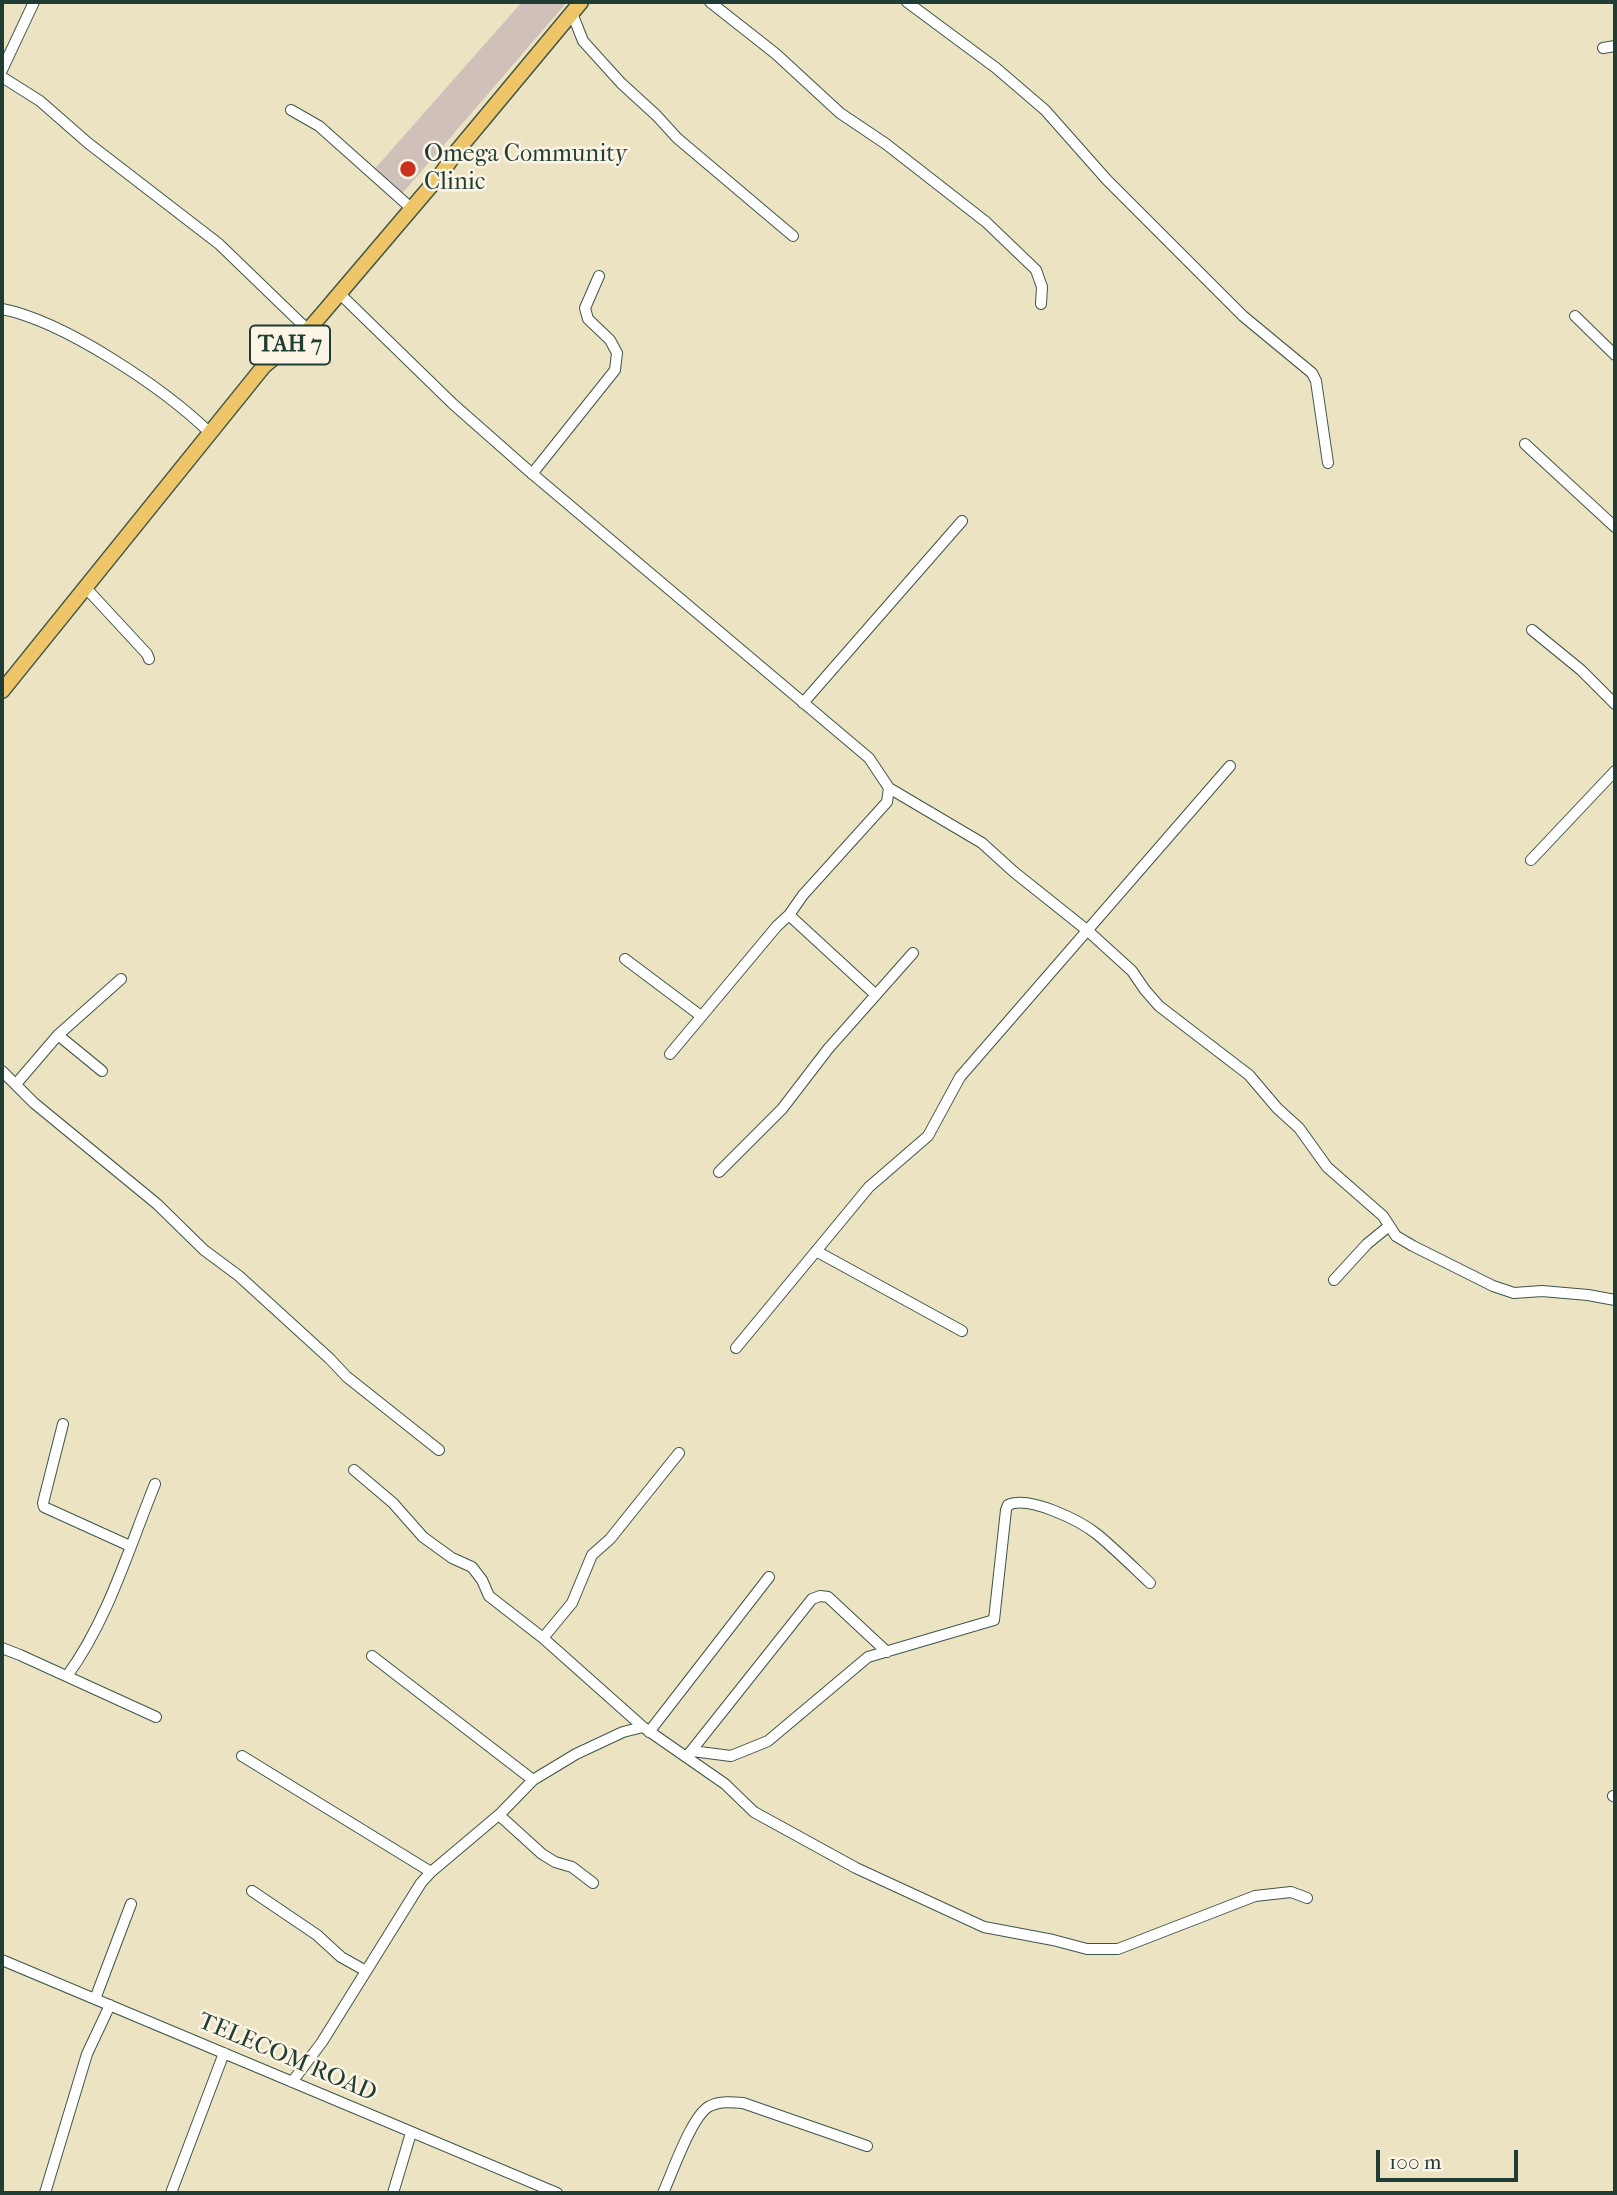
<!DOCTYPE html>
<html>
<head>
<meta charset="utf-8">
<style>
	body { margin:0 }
	#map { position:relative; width:1617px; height:2195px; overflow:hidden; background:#ece3c2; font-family:"IM FELL French Canon",serif }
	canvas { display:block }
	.frame { position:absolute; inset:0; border:4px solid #1f3d34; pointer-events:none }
	.scale { position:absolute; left:1376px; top:2150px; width:142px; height:32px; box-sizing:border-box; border:4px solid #1f3d34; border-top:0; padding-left:9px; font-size:21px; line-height:24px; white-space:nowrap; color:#1f3d34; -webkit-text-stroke:5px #fcf5e5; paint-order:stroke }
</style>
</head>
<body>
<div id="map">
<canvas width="1617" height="2195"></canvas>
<div class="frame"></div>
<div class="scale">100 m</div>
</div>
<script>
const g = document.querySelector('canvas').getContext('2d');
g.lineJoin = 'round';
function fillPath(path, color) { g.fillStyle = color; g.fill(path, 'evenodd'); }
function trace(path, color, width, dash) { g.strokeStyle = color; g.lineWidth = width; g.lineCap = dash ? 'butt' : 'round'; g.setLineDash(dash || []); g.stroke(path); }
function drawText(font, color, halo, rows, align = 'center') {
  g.font = font + ' "IM FELL French Canon",serif'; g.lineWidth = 5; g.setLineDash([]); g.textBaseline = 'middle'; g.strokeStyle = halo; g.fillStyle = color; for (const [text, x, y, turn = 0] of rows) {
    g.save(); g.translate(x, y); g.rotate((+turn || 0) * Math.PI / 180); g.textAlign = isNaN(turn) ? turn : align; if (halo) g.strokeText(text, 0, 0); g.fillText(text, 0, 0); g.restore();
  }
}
fillPath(new Path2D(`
	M522 2H567L400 196 371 173Z`), '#cfc0ba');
const minor = new Path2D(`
	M710 2 776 54 840 113 886 144 986 222 1036 270 1042 287 1041 304
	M907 2 996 68 1045 110 1107 180 1243 316 1312 373 1316 381 1328 463
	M572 13 583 41 621 83 657 116 677 138 793 236
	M1603 48 1615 46
	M2 70 34 2
	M2 77 40 101 88 143 219 244 308 330
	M291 110 319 126 411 208
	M339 293 453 404 529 471 869 758 889 788 982 843 1014 872 1088 931 1132 971 1145 990 1159 1006 1249 1075 1277 1108 1299 1128 1327 1167 1383 1216 1396 1236 1413 1246 1493 1286 1514 1293 1542 1291 1588 1295 1615 1300
	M2 309C64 321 165 389 210 433
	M1575 316 1615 355
	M1525 444 1615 527
	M532 474 615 370 617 353 610 340 588 319 585 308 599 276
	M85 587 147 654 149 659
	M1532 630 1581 670 1615 704
	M803 703 962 521
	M1531 860 1615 771
	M625 959 701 1016
	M876 995 789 915 803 895 887 802 889 788
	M58 1035 102 1071
	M670 1054 777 926 789 915
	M2 1071 34 1103 157 1204 204 1250 239 1276 330 1359 347 1377 439 1450
	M16 1084 58 1035 121 979
	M719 1172 782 1109 828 1049 913 953
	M816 1251 962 1331
	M1334 1280 1367 1244 1389 1226
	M736 1348 869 1187 928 1136 960 1077 1230 766
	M63 1424 43 1503 44 1507 130 1546
	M354 1470 393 1503 423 1537 452 1558 472 1567 482 1580 489 1596 543 1638
	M2 1648 20 1655 156 1717
	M372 1656 533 1780
	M67 1676C108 1620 129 1548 155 1484
	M643 1727 543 1638 572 1603 592 1555 610 1539 679 1453
	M649 1732 769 1577
	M692 1751 731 1756 768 1741 868 1657 994 1620 1006 1510 1008 1505C1029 1495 1081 1521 1098 1535 1116 1550 1133 1567 1150 1583
	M688 1755 812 1599 820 1596 828 1597 887 1652
	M242 1756 431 1872
	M1613 1796 1615 1797
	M499 1815 542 1854 555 1862 572 1867 593 1883
	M252 1891 317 1935 341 1957 366 1971
	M2 1960 557 2193
	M95 1999 131 1904
	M292 2082 322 2042 421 1883 431 1872 501 1813 533 1780 576 1754 623 1732 643 1727 725 1784 754 1812 856 1868 984 1927 1053 1940 1087 1949H1118L1255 1896 1291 1892 1307 1898
	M45 2193 87 2054 110 2005
	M171 2193 224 2053
	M393 2193 411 2133
	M663 2193C672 2174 692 2114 710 2106 720 2101 732 2102 743 2103L867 2146`);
const highway = new Path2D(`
	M2 691 264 366 308 330 322 314 441 174 457 151 581 2`);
trace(minor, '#3e5649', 12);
trace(highway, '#3e5649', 17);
trace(minor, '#fff', 10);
trace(highway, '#eec569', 14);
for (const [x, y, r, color] of [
	[408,169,9,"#c8321e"]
]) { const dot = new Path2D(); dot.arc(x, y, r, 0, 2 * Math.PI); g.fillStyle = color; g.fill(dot); trace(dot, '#fcf5e5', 2.5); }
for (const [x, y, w] of [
	[290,345,80]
]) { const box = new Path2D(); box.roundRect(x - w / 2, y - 19.5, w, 39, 5); g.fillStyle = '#fcf5e5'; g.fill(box); trace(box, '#1f3d34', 2); }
drawText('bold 23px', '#1f3d34', null, [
	["TAH 7",290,345]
]);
drawText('24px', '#1f3d34', '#fcf5e5', [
	["Omega Community",424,155],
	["Clinic",424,183]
], 'left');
drawText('24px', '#1f3d34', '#fcf5e5', [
	["TELECOM ROAD",287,2058,23]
]);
</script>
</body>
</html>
